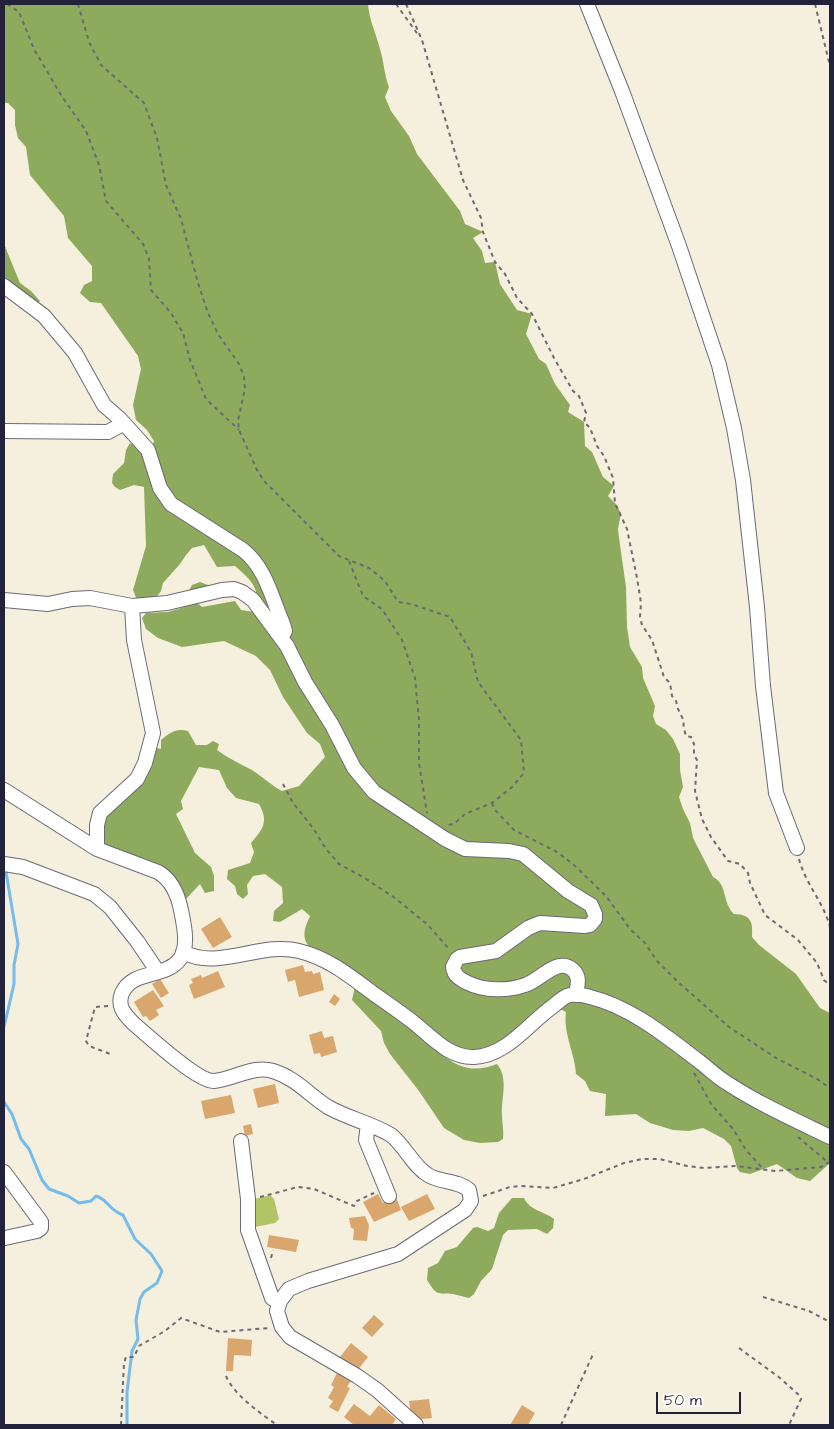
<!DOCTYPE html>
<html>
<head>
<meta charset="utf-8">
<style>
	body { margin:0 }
	#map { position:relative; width:834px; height:1429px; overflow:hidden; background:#f5efdd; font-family:"Architects Daughter",sans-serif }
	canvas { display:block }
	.frame { position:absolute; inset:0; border:5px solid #22223b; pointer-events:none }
	.scale { position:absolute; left:656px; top:1392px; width:85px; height:22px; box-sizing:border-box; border:2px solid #22223b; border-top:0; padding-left:6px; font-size:15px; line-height:18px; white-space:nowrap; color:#22223b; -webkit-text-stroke:4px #fdfcf7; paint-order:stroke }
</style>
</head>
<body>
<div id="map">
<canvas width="834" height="1429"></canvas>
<div class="frame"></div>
<div class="scale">50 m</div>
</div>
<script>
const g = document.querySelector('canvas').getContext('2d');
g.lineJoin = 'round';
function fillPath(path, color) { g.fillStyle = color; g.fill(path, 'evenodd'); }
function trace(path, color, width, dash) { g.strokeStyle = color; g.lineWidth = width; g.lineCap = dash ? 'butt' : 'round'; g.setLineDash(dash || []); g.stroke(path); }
fillPath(new Path2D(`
	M270 1195 274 1199 279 1219 275 1223 255 1227 251 1200Z`), '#b3c467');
fillPath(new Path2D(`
	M4 4H368C369 20 376 33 380 49 384 62 384 74 389 87L385 97 391 111 409 136 417 154 460 211 465 224 483 232 473 238 482 251 485 263 495 262 500 284 517 310 532 314 526 334 539 359 546 364 555 384 570 405 568 412 584 422 585 446 592 452 603 477 614 486 608 496 615 503 621 513 618 529 619 538 626 587 627 627 630 647 642 667 643 678 655 706 653 716 656 724 666 730 673 739 680 754V770L683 787 679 797 683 809 690 823 693 838 713 877C726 884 723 896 729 907 730 910 732 912 734 914 751 915 753 921 752 937L759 945 796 974 820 1008 830 1013V1163L810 1181 797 1178 777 1164 750 1174 740 1172 737 1168 731 1146 724 1139 703 1128 689 1131 673 1130 650 1123 636 1114 605 1116 606 1094 590 1091 585 1081 576 1074C575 1053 563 1034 566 1012L550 1004 508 1040 477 1053H447L443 1055C461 1070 476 1072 497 1064 509 1079 501 1097 502 1115 502 1123 504 1131 503 1139L498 1142 480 1143 464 1140 444 1128 419 1091 390 1054 384 1043 381 1031 352 1000 356 982C343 973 308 953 305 939 303 931 307 923 310 916L302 909 280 922 273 921 274 911 283 903 282 887 265 874 253 876 247 885 248 894 243 899 237 894 235 886 227 879 228 870 250 863 254 852 251 843C263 829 269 822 259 804L236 798 227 788 219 770 199 767 181 801 183 809 176 814 195 853 211 867 214 876V891L205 893 200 884 185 900 180 888 100 846 102 821 153 747 161 749V740C171 732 176 728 188 731L196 745H207L213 741 219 744 217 750C228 758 240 764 252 770 263 777 271 785 282 791L299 786 325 757 320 744 307 733 283 697 270 670 256 656 224 641 182 647 158 638 146 629 142 618 146 613 168 612 184 607 186 596 192 585 200 582 208 585 206 593 196 602 202 607 235 601 241 610 255 612C261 588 252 581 235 566L217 567 204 545 192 548 186 555 180 564 163 583 161 591 155 599 137 600 133 590 146 546 144 487 134 485 120 490 115 487 112 483 113 474 124 463 126 450 130 443 149 454 154 441 147 430 136 420 133 405 141 369 138 356 101 303 90 302 80 293 84 285 92 281V266L68 238 64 216 30 175 26 147 18 138 15 125V110L8 103H4Z
	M4 244 20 283 31 291 40 301 35 306 4 282Z
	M512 1198H524C530 1211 544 1211 554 1219L553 1228 547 1234 537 1229 508 1230 503 1235 492 1269 481 1281 474 1294 469 1298C464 1297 458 1295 453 1294 437 1293 437 1296 427 1280L428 1268 438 1263 445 1251 457 1247 473 1228 477 1227 488 1231 494 1228 499 1213Z`), '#8eaa5c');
trace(new Path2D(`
	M4 871 6 872 18 944 14 965V984L4 1027
	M4 1102 12 1114 21 1139 29 1149 42 1180 49 1189 68 1196 79 1203 91 1201 96 1196C109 1200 108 1210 123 1215L135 1239 151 1254 162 1271 157 1283 144 1292 140 1299 136 1320 138 1339 132 1351 127 1392V1425`), '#75bbec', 3);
fillPath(new Path2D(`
	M220 917 232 937 213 948 201 929Z
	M303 965 305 972 312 971 313 974 320 972 324 990 299 997 295 980 288 982 285 970Z
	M218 971 225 987 194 999 189 985 193 983 191 979 201 975 202 978Z
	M160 979 169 993 161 998 152 984Z
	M153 990 164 1006 156 1010 159 1015 150 1021 146 1016 143 1017 134 1002Z
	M334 994 340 999 335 1006 329 1002Z
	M322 1031 324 1038 333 1036 337 1052 321 1057 320 1053 314 1054 309 1035Z
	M275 1084 279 1103 258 1108 253 1089Z
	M231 1095 235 1113 205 1119 201 1101Z
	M251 1124 253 1134 245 1136 243 1126Z
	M378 1194 383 1203 396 1197 401 1210 374 1222 363 1202Z
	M427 1194 435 1209 409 1221 401 1207Z
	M365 1216 369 1225 367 1241 353 1240 354 1229 351 1228 349 1218Z
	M269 1235 299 1240 296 1252 267 1247Z
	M374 1315 384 1324 372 1337 362 1328Z
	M228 1338 252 1340 251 1356 234 1355 233 1371H226Z
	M351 1343 368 1357 357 1371 340 1357Z
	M338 1371 352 1379 347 1387 350 1388 338 1412 329 1407 333 1401 328 1398 334 1387 331 1385Z
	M429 1399 432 1418 412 1420 409 1401Z
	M354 1404 370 1416 379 1405 396 1419 392 1425H354L344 1417Z
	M522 1405 535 1413 528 1425H510Z`), '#d9a76d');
const minor = new Path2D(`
	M587 4 622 91 679 246 719 365 734 428 743 480 757 607 763 686 776 793 797 848
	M4 286 44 316 75 353 104 405 120 419 119 426 108 432 4 431
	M120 419 148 450 160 488 171 504 243 550C266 568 272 599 283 624L285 631 281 638
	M4 600 48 604 72 599 90 598 132 606 167 603 222 590 234 589 242 592 253 600 287 646 305 682 332 725 354 768 374 792 445 839 465 849 509 851 523 854 568 891 591 905 595 914V919L590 925 585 926 540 923 528 928 496 951 460 957 457 959 453 967C454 976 460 979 468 983 484 991 508 991 525 985 540 981 557 956 573 970 581 977 577 986 576 995
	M4 790 97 849 158 872C172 880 178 895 181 910 184 925 189 946 180 959 165 979 133 969 122 993 117 1006 124 1014 133 1023 147 1035 198 1082 214 1081 234 1079 253 1065 273 1071 296 1078 309 1095 328 1107 347 1118 371 1123 391 1135 405 1146 413 1166 428 1175 441 1183 458 1180 469 1190L471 1201 465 1210 398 1254 308 1281 289 1289 280 1301 277 1311 282 1327 290 1337 357 1376 377 1390 416 1425
	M97 849V825L100 813 137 779 145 763 153 733 134 640 132 606
	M4 864 23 867 94 894 110 907 137 941 158 972
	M183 952C218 971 262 941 299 951 328 958 350 976 374 994 387 1003 400 1012 413 1022 432 1037 449 1058 474 1057 506 1056 528 1024 552 1007 557 1003 562 998 567 996 574 993 583 995 590 997 631 1007 667 1037 700 1062 709 1069 717 1077 727 1083 759 1104 795 1120 830 1137
	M368 1124 366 1140 389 1196
	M241 1141 248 1199V1230L272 1298 279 1303
	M4 1172 41 1222V1228L37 1231 5 1238`);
trace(minor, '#6c6a74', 16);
trace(new Path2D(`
	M7 4 19 12 34 49 61 95 86 131 99 165 106 201 143 244 149 259 151 290 171 313 183 333 190 360 206 399 239 430
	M78 4 89 42 101 65 144 103 157 138 166 185 181 219 198 283 208 313 218 334 239 364 244 377 245 388 238 421 239 430 257 470 264 481 339 556 369 568 385 581 398 602 411 604 450 617 471 652 478 682 521 740 524 773 512 787 492 803 465 814 454 824 448 825
	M396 4 419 36
	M406 4 422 40 463 180 481 218 483 232 495 262 505 274 517 298 532 314 554 358 573 391 579 396 586 413 584 422 590 428 597 446 604 456 613 478 615 503 627 529 637 578 641 603 640 617 642 625 652 640 664 677 670 683 672 696 676 701 678 709 683 719 684 729 686 736 691 737 694 744V755L697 760 695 791 702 819 711 837 728 861 740 864 748 873 750 883 765 915 798 940 817 963 824 980 830 985
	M815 4 830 66
	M349 561 363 596 382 609 402 640 415 678 419 720V763L427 813
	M283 784 293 803 313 828 326 849 339 864 363 877 395 898 428 925 449 949
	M492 803 495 810 514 830 557 852 573 864 606 896 630 929 645 943 657 961 678 982 729 1027 776 1058 817 1079 830 1088
	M799 859C805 883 824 903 830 927
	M108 1006 95 1007 86 1041 89 1046 113 1055
	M694 1073 711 1104 733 1129 746 1150 764 1170
	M798 1137 830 1164
	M483 1196 510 1187 521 1186 553 1188 584 1179 624 1163 642 1159H660L687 1166 704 1168 735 1166 775 1171 820 1167 824 1166 828 1162
	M260 1197 298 1187 314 1189 354 1206 357 1201 374 1193
	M271 1258 273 1250
	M763 1297 809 1311 830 1322
	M739 1348 780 1378 800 1396 801 1399 789 1425
	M226 1376C234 1395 260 1413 277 1425
	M121 1425 124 1363 126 1357H134L139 1346 165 1331 181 1318 220 1332 269 1328
	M561 1425 594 1352`), '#6c6a74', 2, [4, 4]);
trace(minor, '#fff', 14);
</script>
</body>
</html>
